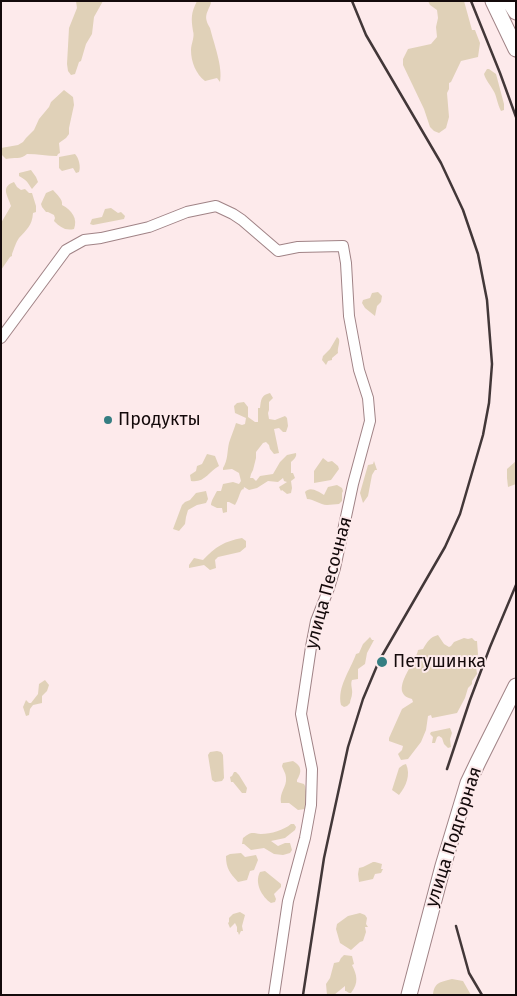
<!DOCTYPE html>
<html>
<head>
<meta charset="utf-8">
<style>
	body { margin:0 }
	#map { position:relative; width:517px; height:996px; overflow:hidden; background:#fdeaeb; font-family:"Fira Sans",sans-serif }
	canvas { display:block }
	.frame { position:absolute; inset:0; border:2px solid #140a0b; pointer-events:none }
</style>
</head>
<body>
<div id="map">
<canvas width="517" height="996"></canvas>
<div class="frame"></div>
</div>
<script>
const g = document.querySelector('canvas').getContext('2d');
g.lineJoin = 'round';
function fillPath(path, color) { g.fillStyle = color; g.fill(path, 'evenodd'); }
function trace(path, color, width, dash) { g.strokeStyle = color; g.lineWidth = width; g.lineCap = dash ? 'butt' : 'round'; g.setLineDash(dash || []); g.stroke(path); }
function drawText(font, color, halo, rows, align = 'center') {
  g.font = font + ' "Fira Sans",sans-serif'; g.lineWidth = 4; g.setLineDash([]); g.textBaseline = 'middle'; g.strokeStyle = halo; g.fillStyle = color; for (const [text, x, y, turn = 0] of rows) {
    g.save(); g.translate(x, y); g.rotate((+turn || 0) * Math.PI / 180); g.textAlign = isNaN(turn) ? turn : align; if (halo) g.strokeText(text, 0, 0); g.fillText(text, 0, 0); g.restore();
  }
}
fillPath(new Path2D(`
	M76 1H103L94 17 92 34 86 44 81 61 79 62 75 74 71 75 68 71 67 64 69 28 77 8Z
	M197 1H210L211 3C207 14 203 16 210 28 214 44 223 67 220 82L217 78 205 81C196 74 191 62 191 50 191 44 195 37 193 31 191 18 191 13 197 1Z
	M428 1H464L472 30H475L480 43 478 57 461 61 451 82 449 83V89L447 93 449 117 446 128 439 133 434 131 430 127 424 109 403 65V59L408 49 431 44 437 37 436 27 438 18 437 10 430 5Z
	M487 69H489L496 74 504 104V110L501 111C497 104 497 96 493 90 490 84 486 81 484 74Z
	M64 90 73 97 74 105 69 128V134L66 138 59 143 60 153 58 154 57 156C47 156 38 154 27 154 21 160 14 157 6 159L1 154V148L18 145 23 142 26 138 34 130 39 119 49 107 51 102Z
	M75 154C79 158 81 167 79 172L76 173 73 168 62 171 59 168V157Z
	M31 170 36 177 38 182 32 189C27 182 28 181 19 176V173Z
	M14 182 17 187 21 190 25 189 29 193H32L36 206V212L33 213C32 226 27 229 19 238 16 242 14 249 12 254V256L10 257 1 270V223L11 206C8 196 0 187 14 182Z
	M53 190C57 195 63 199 62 205 72 210 78 219 74 229 65 231 60 227 54 221L55 218 54 215 48 212H46L42 207 41 204 46 193Z
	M111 208 118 213 121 212 125 216 124 219 93 225 90 224 92 219 102 217 105 209Z
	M378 292 382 296 381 302 377 306 375 316 365 308 362 303 363 300 370 298 372 293Z
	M337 337 339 339C340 344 337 348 338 353L332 358V360L328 361 326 365 322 360 323 356 330 349Z
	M270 393 273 398 269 402V410L268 413 269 419 275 420 285 416 287 418 288 426 286 432H283L279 428 274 429 279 453 274 454 270 449 269 445 266 442 263 443 256 452V458L253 470 251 474 250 478H253L256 481 260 476 273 474 280 462 287 455 296 453C297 457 294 459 291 462V473H293L295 478 291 481 292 488 291 493 287 494 282 490 281 491 279 487 287 482 284 481 283 478 278 482 268 481 257 488 249 490 244 487C243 492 244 487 241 491 239 495 238 500 235 505L229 502H227V512L223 513 222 508H217L211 505C211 501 215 495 217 491H221L223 484 233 482 239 484 241 481 239 473 232 469 223 470V468C228 460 227 452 229 443 231 436 234 430 236 423L242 425 245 424 246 418 235 413 234 406 237 403 244 402 248 407V417L255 422H258V408H260C261 400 261 395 270 393Z
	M207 454 215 456 219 466C208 472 205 483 191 481L190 475 196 471 197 466 202 464Z
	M323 458 328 462 332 461 338 466 339 469 331 480 314 483V471Z
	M374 461 377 470H375L372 475 368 496 363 503 360 493 368 465 373 464Z
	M516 461V484L508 487 507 478V469Z
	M337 485 342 488 343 491 342 493V501L339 504C335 504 331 505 327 505 320 505 314 499 307 499L305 492C310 486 318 491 324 495L328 487Z
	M206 491 208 499 206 503 197 505 188 510 186 517 185 524 179 531 173 529 182 505 185 502 190 500 196 493Z
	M242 538 246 541V547L240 552 218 557 215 560 216 568 210 570 204 565 189 568V565L194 558 203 560C215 547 225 541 242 538Z
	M438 635 444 644 449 647 451 646 454 642 464 638 468 639 472 638 475 641H477L478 654 476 666 477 674 472 681V684L468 688 465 698 457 713 432 718 431 715 428 716 426 730 421 742 408 759 401 760 398 754 402 750 403 746 389 741V738L402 709 413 702 412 699C387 693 416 663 418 650L423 649C427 642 430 637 438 635Z
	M370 637 372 640H374L367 653 365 664 358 669V679L352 680C350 685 353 689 352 694 352 697 350 700 350 703L347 706 344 707 341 705C337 687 350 671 356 654L359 653 363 644Z
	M45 680 49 685 47 691 42 696V703L33 705 30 709 29 715 26 716 23 707 26 700 29 703H31L38 694 39 684Z
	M450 728 452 733 450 739 451 747 448 748 444 744 442 738 439 736 437 737 435 743H432L433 737 430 734 431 732Z
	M217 751 221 752 223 755 224 778 222 781 215 782 212 780 208 755 210 752Z
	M293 761C302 766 302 772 297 780V782L304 784 305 786 307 797 305 809 298 810 289 803H281C279 792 287 787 286 778 286 773 283 770 282 766L283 763Z
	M406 764C411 775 406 786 399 795L392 790 399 768 403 765Z
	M234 772H236L239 775 247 788 246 793H242L233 782H231L230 777 232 776Z
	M291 824H294L296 827 295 830 285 838 271 841 278 846 285 843H290L292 850 290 853 283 855 274 854 264 848 251 850 244 844H242L243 838C252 831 251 833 261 834 271 834 284 830 291 824Z
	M241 853 245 857 256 855 258 860 254 870 250 871 247 880 238 882C230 873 226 869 226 856L230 854Z
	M373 862H375L382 864 381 869H383L381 873 375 874 373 879 359 882 358 874 359 868 363 867Z
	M265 871 281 884V887L274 894 276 899 275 902 271 903C262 897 254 883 260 872Z
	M240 912 245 915 242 926 243 931H241L239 935 238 932H237V927L235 923 230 928 228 923 229 922V918L233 914Z
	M360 913 365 915 367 918 366 924 368 927H365L366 932 363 941 360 942 351 950 340 943 336 929 337 924 348 916Z
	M344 955 352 956 354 964 352 965C357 975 359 983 351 993H349L346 991H345V986L334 995H327L326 984 330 978 334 963 339 962 341 958Z
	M452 979 463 981 471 995H433C434 982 441 982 452 979Z`), '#e0d1b8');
const street = new Path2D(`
	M1 338 66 250 84 240 101 238 149 227 187 212 216 206 233 214 242 220 278 251 298 247 343 246 346 263 349 316 359 370 368 398 370 421 353 484 335 568 329 588 316 621 311 647 301 714 312 769 311 805 305 838 288 901 274 995`);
const secondary = new Path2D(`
	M493 1 516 49
	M509 1 516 12
	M409 995 443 866 468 783 478 762 516 686`);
trace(street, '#a08386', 12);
trace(secondary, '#a08386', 17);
trace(street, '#fff', 10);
trace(secondary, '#fff', 15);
trace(new Path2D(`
	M471 1 500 73 516 117
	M447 769 470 700 490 647 516 585
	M456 926 469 973 482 995
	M303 995 324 858 348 747 363 699 379 661 445 547 460 514 483 435 489 403 492 364 487 300 478 254 463 210 441 163 366 35 352 1`), '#423738', 2.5);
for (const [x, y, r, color] of [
	[108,420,5,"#357e82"],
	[382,662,6,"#357e82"]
]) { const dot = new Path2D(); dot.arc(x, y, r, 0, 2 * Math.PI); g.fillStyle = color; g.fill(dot); trace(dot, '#fdeaeb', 2); }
drawText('18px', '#140a0b', '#fdeaeb', [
	["Продукты",118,420],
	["Петушинка",393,662]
], 'left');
drawText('18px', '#140a0b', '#fdeaeb', [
	["улица Песочная",329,583,-75],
	["улица Подгорная",454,837,-72]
]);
</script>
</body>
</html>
